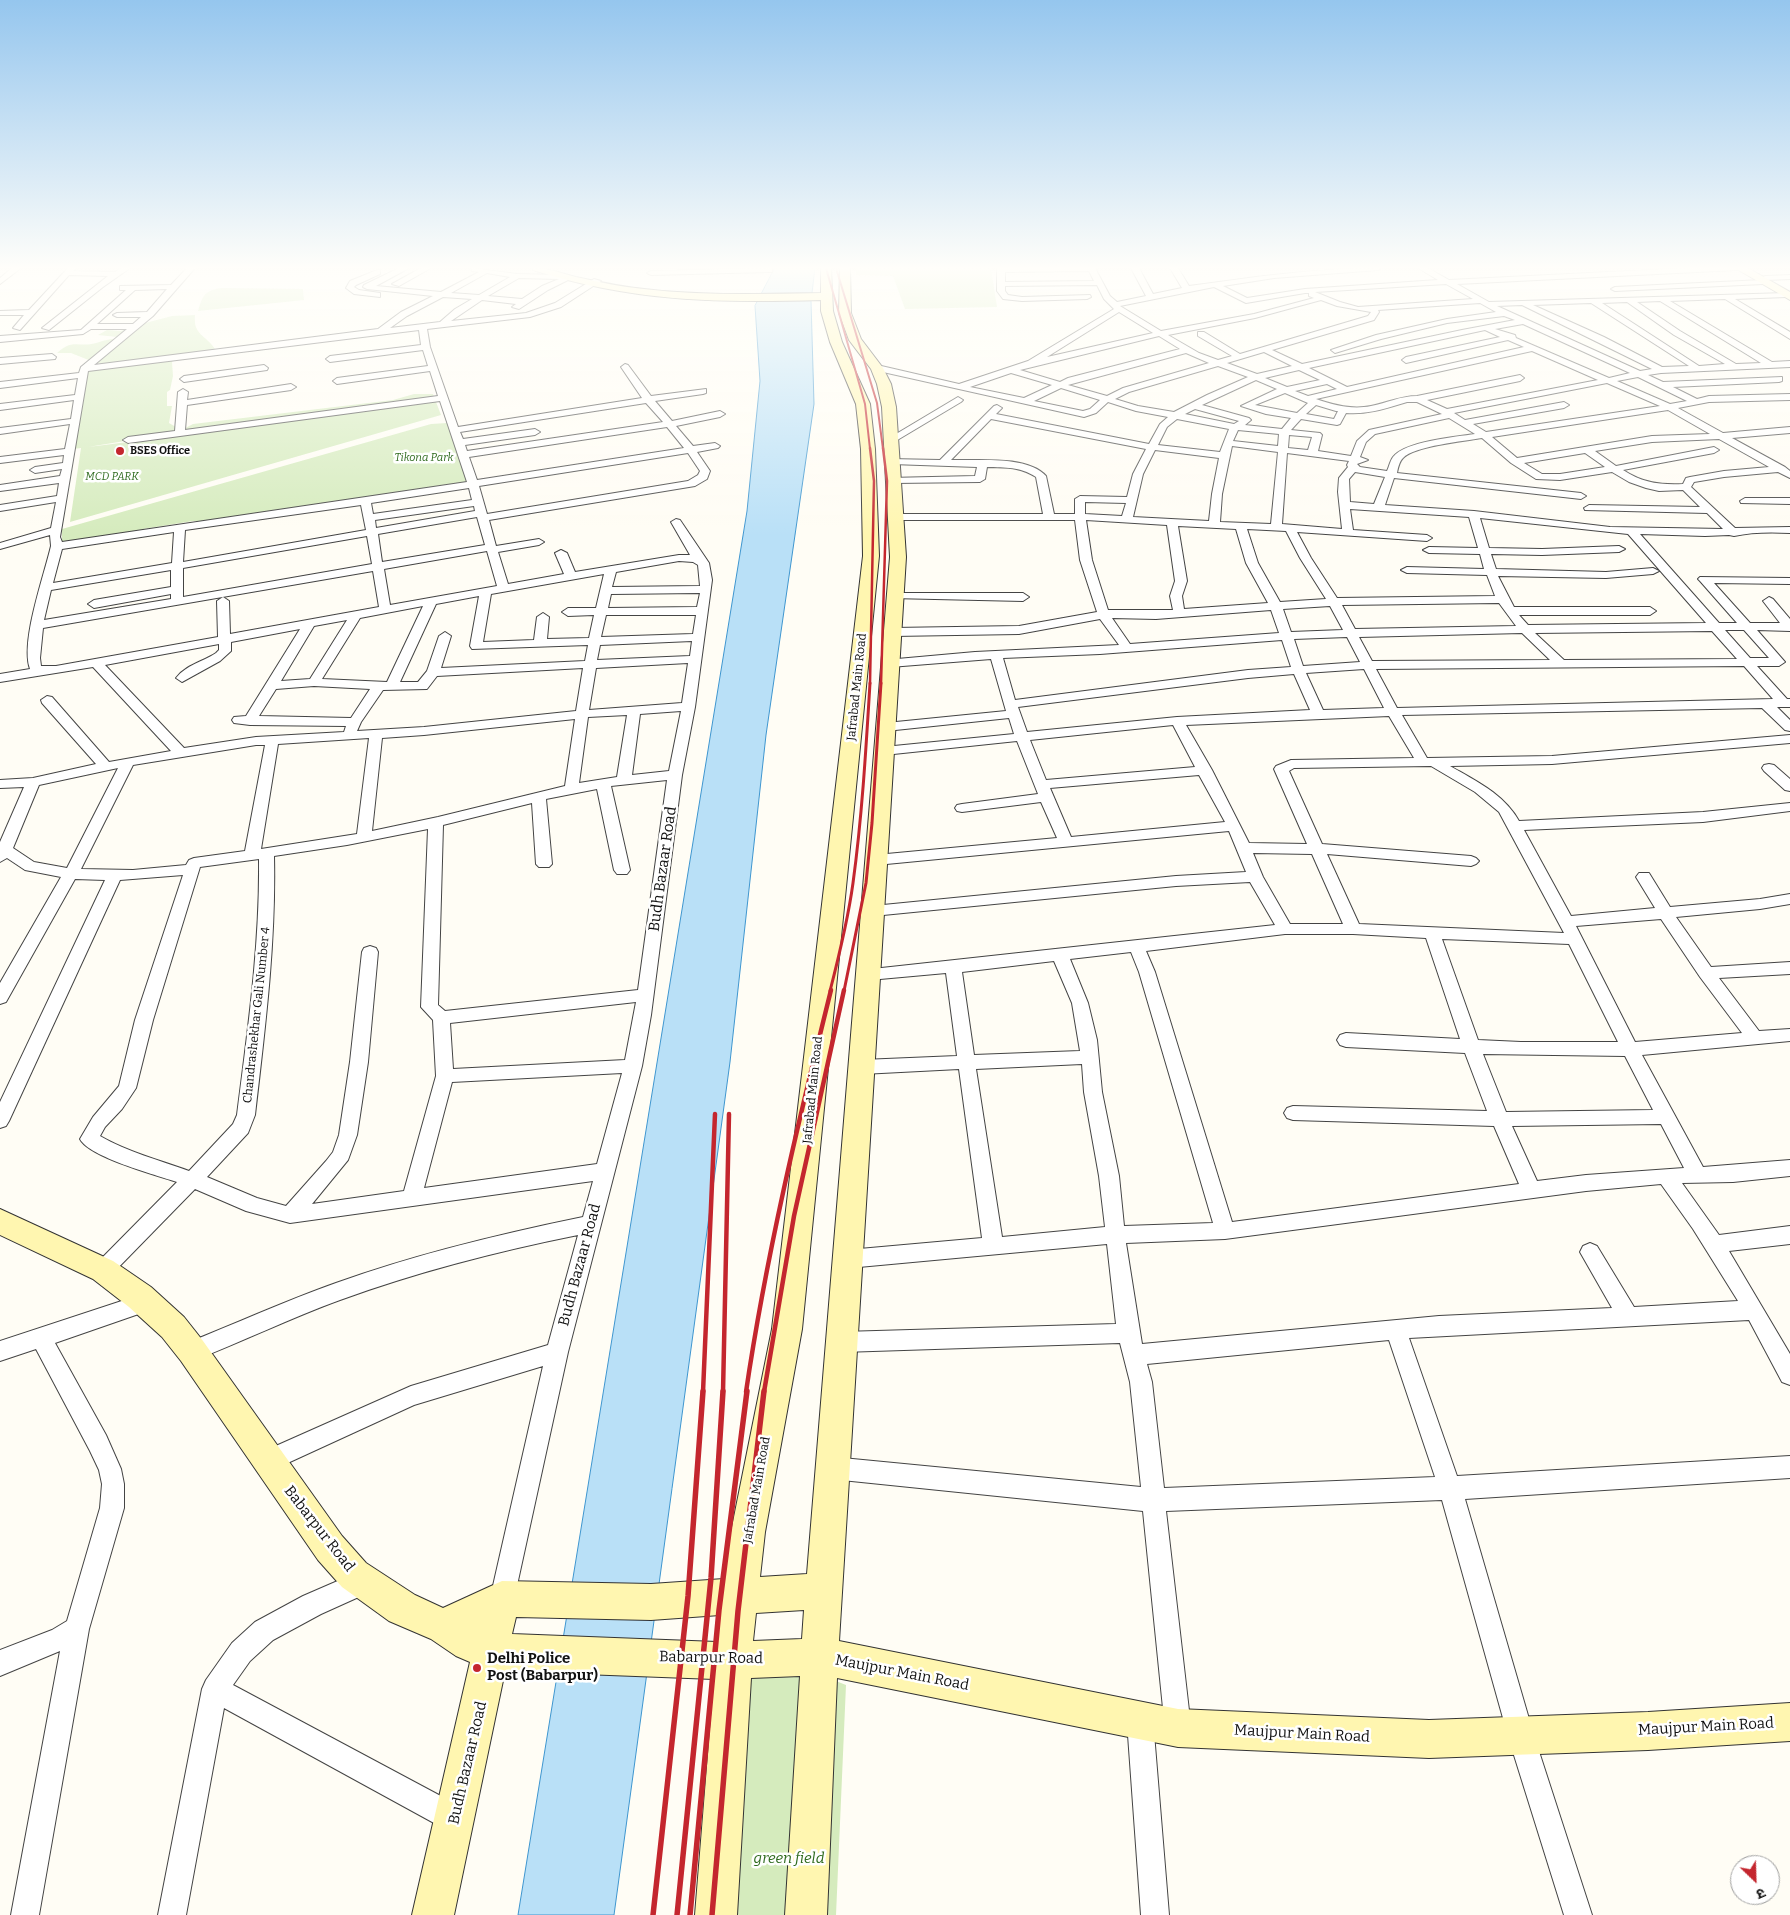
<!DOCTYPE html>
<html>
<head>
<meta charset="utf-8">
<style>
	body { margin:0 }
	#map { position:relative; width:1790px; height:1915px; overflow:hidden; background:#fffdf5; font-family:Bitter,"Noto Sans Devanagari",serif }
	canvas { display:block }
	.north { position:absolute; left:1730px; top:1855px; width:50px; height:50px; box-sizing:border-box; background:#fff; border:1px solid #a0a0a0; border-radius:50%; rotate:156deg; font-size:14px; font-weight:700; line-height:20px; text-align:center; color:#111 }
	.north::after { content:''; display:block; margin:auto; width:18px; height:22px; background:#c4262e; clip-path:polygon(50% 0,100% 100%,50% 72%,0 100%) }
</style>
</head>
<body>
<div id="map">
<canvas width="1790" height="1915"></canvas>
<div class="north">उ</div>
</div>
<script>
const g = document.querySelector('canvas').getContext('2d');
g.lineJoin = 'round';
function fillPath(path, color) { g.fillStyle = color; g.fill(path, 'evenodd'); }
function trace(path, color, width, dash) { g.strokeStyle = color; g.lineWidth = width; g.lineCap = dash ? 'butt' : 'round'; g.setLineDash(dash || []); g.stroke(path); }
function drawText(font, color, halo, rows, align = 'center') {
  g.font = font + ' Bitter,serif'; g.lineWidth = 5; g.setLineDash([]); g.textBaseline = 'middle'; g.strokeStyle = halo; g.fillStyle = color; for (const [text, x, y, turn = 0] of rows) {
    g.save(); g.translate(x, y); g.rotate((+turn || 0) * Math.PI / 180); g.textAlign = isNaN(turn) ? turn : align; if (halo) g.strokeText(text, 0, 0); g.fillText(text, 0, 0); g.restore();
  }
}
fillPath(new Path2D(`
	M855 268H991L997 307 905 309 893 276 856 275Z
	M221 288 303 289 304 300 198 311C203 295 204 291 221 288Z
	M195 315C193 335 205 334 215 349L117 363H96L71 353H57C73 338 79 348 96 343 103 341 108 339 116 339L117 337 98 335 107 330 121 331 130 327 172 316Z
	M175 359 172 362 173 376 170 390 167 392V406H172L169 423 176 427 174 433 88 447 168 437 193 424 393 400 414 394H433L441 415 70 522 81 448 73 449 87 369Z
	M447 423 467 482 215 521H193L143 529 142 532 70 545 62 541V529L431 424Z
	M752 1648 846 1685 836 1915H736Z`), '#d5ebbd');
const water = new Path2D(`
	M775 268H815L811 301 814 404 766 735 730 1062 614 1915H518L747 511 760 381 755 306Z`);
fillPath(water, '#b9e0f7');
trace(water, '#3f96cf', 1);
const street = new Path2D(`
	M12 268H21L0 284V278Z
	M68 268H76L73 271 115 272 121 268H130L103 287 49 330 42 328 108 276 69 275 20 330 13 328 24 315H0V311L29 310Z
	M187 268H195L153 316 94 365 378 329 401 312 433 296 367 289 363 287 364 285 399 268H409L376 286 441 292 479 272 472 271V268L517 274 562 275 568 280 548 290 519 309 512 307 516 304 482 300 451 321 526 313 555 303 594 279 601 281 561 307 530 317 427 329 430 347 458 427 642 398 621 367 625 364 628 365 651 396 706 389V393L703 394 655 401 672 421 720 411 725 414 720 417 676 426 693 446 715 443 720 446 718 448 697 452 710 471 707 479 695 486 489 520 496 546 539 539 544 542 539 545 498 552 508 584 564 574 555 553 561 550 567 553 575 572 679 555H690L671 522 676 519 680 520 709 563 712 580 695 707 682 775 651 1015 642 1066 568 1352 514 1599 511 1608 502 1611 493 1608 490 1599 543 1366 414 1405 268 1472 260 1469 257 1461 260 1453 411 1386 548 1345 578 1235C498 1251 417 1272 340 1300 290 1318 242 1342 192 1361L184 1358 181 1351 184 1344C235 1324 285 1301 336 1283 417 1254 500 1234 583 1217L593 1181 290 1223 246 1211 195 1189 110 1276 103 1279 96 1276 93 1270 96 1264 177 1182C156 1175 89 1157 80 1139L93 1117 119 1086 135 1020 183 875 120 880 9 1121 6 1126 0 1128V1102L105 880 75 879 6 1002 0 1004V983L61 877 25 870 7 858 0 862V842L24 787 0 788V780L33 778 96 764 42 703 41 700 47 696 52 697 109 762 171 751 93 667 0 682V674L30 669C20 642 44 576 51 546L50 535 0 549V543L51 528 56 502 0 511V505L57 496 59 483 0 491V485L60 476 62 469 35 473 30 470 35 467 63 463 64 455 0 463V457L65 449 70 424 0 434V428L71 419 74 400 0 410V404L75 395 78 378 0 388V382L79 373 81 367 127 329H91L83 334 0 342V336L81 330 126 290H120V286L171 285ZM487 273 510 277 479 295 451 293ZM519 278 559 279 542 286 522 299 488 296ZM167 289 147 312 117 313 113 315 117 317H141L133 324H97L135 290ZM443 297 472 299 455 309 440 322 390 328 407 316ZM419 330 421 345 330 356 326 359 330 362 423 350 428 366 337 378 333 381 337 384 430 371 438 396 185 430 187 405 291 390 296 387 291 384 187 400 188 392 183 389 178 392 175 431 128 437 123 440 128 443 440 401 467 482 62 542 60 537 88 371ZM646 403 663 422 467 451 465 445 535 435 540 432 535 429 463 439 460 432ZM667 427 684 448 477 480 469 457ZM688 453 700 471 698 475 688 481 487 514 479 486ZM469 488 472 500 373 514 371 503ZM361 505 366 530 183 562 185 530ZM474 506 475 511 376 528 375 520ZM477 517 485 545 382 562 378 534ZM174 532 172 563 53 583 62 549ZM367 536 372 564 183 597V568ZM487 551 497 586 390 605 384 569ZM679 561 693 562 698 565 700 586 612 587 616 572ZM171 570V587L94 600 88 604 94 608 171 594V599L44 620 51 590ZM373 571 379 607 230 634 229 601 223 597 217 601 218 637 56 666H41L40 658 43 628ZM604 574 596 608H568L562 612 568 616 594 615 589 638 547 639 549 617 543 613 537 617 534 640 483 642 491 594ZM700 593 697 607 608 608 611 594ZM479 596 470 646 472 649 588 645 585 661 441 668 451 636 445 632 439 636 427 671 418 682H400L436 604ZM423 606 387 682 322 679 360 618ZM606 615H696L693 634 601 637ZM347 620 310 679 281 681 314 626ZM300 629 246 716 234 717 232 720 234 723 250 725 346 726 344 732 256 737 184 748 105 665 219 644V650L216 653C202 662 186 665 176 678L182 682 220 661 231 651V642ZM692 641 690 656 597 660 600 645ZM688 663 682 703 589 710 596 668ZM583 668 576 711 424 727 357 731 361 722 383 690 427 689 437 676ZM314 686 370 689 351 718 259 716 276 689ZM681 711 669 771 632 775 640 714ZM627 715 617 777 579 783 588 717ZM575 719 565 786 438 817 372 831 382 738 424 735ZM369 738 357 834 261 849 278 744ZM256 745H265L245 851 194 858 189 860 186 865 133 870 81 869 133 765ZM118 768 67 868 34 862 13 848 39 785ZM667 780 638 990 445 1011 438 1005 443 825 532 803 536 864 539 867H549L552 864 546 799 597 789 614 870 617 874H627L630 870 611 786ZM428 829 421 1007 433 1020 436 1076 404 1191 312 1204 348 1160 357 1135 368 1062 378 952 376 948 370 946 364 948 362 952 350 1062 339 1135 333 1152 326 1161 286 1206 257 1198 207 1177 248 1133 255 1115C265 1029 276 943 274 856L347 845ZM259 859C260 945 248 1029 237 1115L233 1124 189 1171C159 1160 128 1152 100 1136L105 1127 122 1109 136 1088 153 1020 200 867ZM636 1002 625 1060 453 1069 450 1023ZM622 1073 597 1164 424 1188 452 1082Z
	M421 268H431L399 286 392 284Z
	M772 268V272H769L651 275 647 273 651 271Z
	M997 268H1095L1110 296 1117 302 1146 296 1131 268H1139L1153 294 1182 288 1170 268H1178L1189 286C1253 277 1317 268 1382 268L1378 270 1274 278 1223 286 1247 298 1305 289 1438 280 1418 268H1428L1449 280 1688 268H1741L1737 270 1457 284 1489 302 1786 293 1790 295 1786 297 1735 299 1790 332V339L1725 299 1670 301 1772 362 1790 361V367L1661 373 1648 375 1663 382 1782 377V381L1779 382 1673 387 1697 399 1709 396 1790 394V400L1709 402 1678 408 1723 433 1790 427V433L1732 438 1785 467 1790 471V478L1778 472 1724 477 1694 482 1691 487 1735 528 1790 527V533C1771 532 1752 532 1734 536L1729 535 1705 536 1640 534 1719 623H1737L1700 581 1698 579 1700 577 1790 578V584L1714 583 1750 623H1780L1763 601 1769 597 1773 599 1790 619V631L1757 630 1785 662 1779 666H1757L1787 699H1790V707H1777L1790 720V731L1785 730 1762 708 1402 715 1427 758 1552 756 1790 735V743L1552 764 1450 766C1476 781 1504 794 1519 821L1703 812 1790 803V811L1703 822 1524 830 1571 916 1655 908 1636 877 1639 873H1649L1670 907 1760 899 1790 894V904L1760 909 1676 917 1711 967 1790 962V974L1719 978 1759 1031 1790 1029V1041L1642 1055 1703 1167 1790 1160V1176L1733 1182 1682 1183 1719 1235 1790 1226V1244L1729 1251 1790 1354V1385L1782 1382 1749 1320 1409 1338 1457 1476 1790 1456V1478L1465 1499 1534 1736 1592 1915H1564L1508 1736 1442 1500 1166 1511 1191 1728 1187 1737 1178 1741 1169 1737 1165 1728 1143 1511 832 1479 824 1476 821 1468 824 1460 832 1457 1141 1487 1130 1382 1120 1343 842 1352 835 1349 831 1342 835 1335 842 1332 1116 1324 1107 1244 848 1268 841 1265 838 1259 841 1253 848 1250 982 1238 959 1069 862 1074 856 1072 853 1067 856 1062 862 1060 957 1056 946 973 869 980 863 978 861 974 863 970 1275 925 1250 882 1176 886 873 916 867 915 865 911 867 907 873 906 1176 876 1246 872 1229 831 876 865 871 863 868 860 871 857 876 855 1057 838 1041 802 962 812 957 811 955 808 957 805 962 804 1038 794 1017 741 884 755 877 751 884 747 1014 734 1009 718 886 731 879 727 886 723 1006 711 991 659 890 667 886 666 884 663 886 660 975 652 1119 645 1100 619 1019 634 893 636 887 632 893 628 1019 626 1097 612 1080 560 1075 520H895L890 517 895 514H1043L1036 477C1019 466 1006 468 987 467L985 479 980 482 893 483 889 482V478L975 476 977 467 892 464 887 461 888 459 940 460 994 406 997 405 1002 408 996 414 1149 444 1160 424 1168 417 1136 411 1108 402 1096 413 1084 417 874 370 873 368 877 365 959 384 1028 361 1114 309 1104 299 1097 285 1005 286V291L1008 295 1022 297 1090 295 1091 297 1087 299 1022 301 1003 299 997 291ZM1089 271 1094 281 1005 282V272ZM1446 284 1473 299 1358 307 1340 302 1315 292ZM1214 287 1246 303 1305 293H1309V296L1314 298 1254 314 1161 331 1120 306ZM1321 300 1337 306 1371 312 1368 316 1240 354 1204 332H1198V336L1232 356 1218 360 1199 353 1168 335 1255 318ZM1660 301 1761 363 1736 364 1680 331 1637 302ZM1627 302 1674 335 1725 364 1699 366 1602 303ZM1480 303 1496 312 1447 319 1376 335 1331 350 1335 353 1381 339 1447 323 1504 316 1515 320 1462 330 1302 364 1272 350 1374 320 1379 312 1378 310ZM1591 303 1689 366 1662 367 1604 337 1533 305ZM1522 305 1652 369 1640 371 1497 306ZM1119 312 1153 333 1047 357ZM1523 324 1630 373 1609 378 1516 338 1515 335 1495 329ZM1485 330 1500 337 1406 357 1402 360 1406 363 1508 340 1524 347 1347 387 1309 368ZM1159 336 1180 349 1068 378 1060 382 1020 370ZM1532 351 1598 380 1447 409 1427 400 1520 381 1524 378 1520 375 1417 396C1400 396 1387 403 1371 406 1352 410 1334 405 1316 399ZM1264 352 1292 366 1257 374 1227 363ZM1186 353 1209 363 1123 388 1107 396 1068 385ZM1218 366 1248 377 1207 395 1174 412 1138 406 1115 399 1129 392ZM1299 370 1320 380 1287 387 1265 378ZM1011 373 1052 385 1024 398 970 387ZM1638 377 1687 401 1670 404 1617 381ZM1256 380 1277 389 1241 406 1266 414 1291 418 1282 429 1245 425 1251 420 1249 418 1202 405ZM1607 383 1660 406 1486 432 1473 424 1564 408 1569 405 1564 402 1465 420 1454 413ZM1327 384 1337 389 1308 396 1295 391ZM1061 388 1100 400 1090 409 1083 411 1034 401ZM1285 393 1308 403 1297 413 1255 405ZM1407 402H1417L1442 414 1369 430 1357 441 1351 456 1318 451 1322 435 1320 433 1291 430 1301 419 1337 425 1340 424 1346 413C1367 415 1387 408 1407 402ZM1316 405 1336 411H1338L1334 419 1306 414ZM1195 409 1239 421 1234 424 1185 414ZM1668 410 1710 434 1652 436 1517 458 1492 437ZM1449 418 1475 434C1456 437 1405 441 1393 457 1390 461 1389 467 1387 471L1360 467 1357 464 1368 460 1360 457 1366 442 1375 434ZM991 419 1146 449 1133 474 1127 497 1080 496 1075 499V514H1054L1046 476C1027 455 977 461 951 460ZM1177 419 1229 429 1220 452 1158 445 1167 427ZM1238 430 1279 434 1278 446 1233 441ZM1289 435 1312 437 1308 450 1288 448ZM1482 438 1511 463 1536 479 1560 480 1612 472 1629 482 1646 488 1659 491 1683 490 1700 507 1589 505 1584 508 1585 510 1707 513 1723 529 1610 527 1474 511 1385 505 1394 478 1581 499 1586 496 1581 493 1397 473C1398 468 1399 462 1403 458 1414 446 1465 441 1482 438ZM1719 439 1769 467 1724 471 1690 477 1686 478 1683 484C1660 485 1643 483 1623 470L1714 453 1719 450 1714 447 1616 466 1595 451 1652 442ZM1232 446 1278 452 1271 524 1220 522 1222 494ZM1155 450 1219 458 1212 494 1209 521 1133 517 1143 474ZM1287 453 1349 461 1347 465 1348 467 1339 478 1338 492 1342 529 1282 524ZM1585 453 1605 467 1560 474H1542L1524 463ZM1355 472 1385 477 1374 504 1350 502 1349 479ZM1085 502 1126 503 1122 516 1085 514ZM1350 509 1469 517 1478 548 1429 547 1423 550 1429 553 1480 554 1484 569 1407 567 1401 570 1407 573 1487 575 1495 596 1337 598 1311 558 1297 532 1427 541 1432 538 1427 535 1353 530ZM1480 518 1628 534 1706 623 1528 625 1519 615H1650L1656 611 1650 607H1514L1498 576 1606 578 1653 574 1659 571 1653 568 1606 572 1496 569 1491 554 1542 555 1619 552 1625 549 1619 546 1542 549 1489 548ZM1086 520 1167 525 1175 581 1170 596 1173 610H1108L1092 560ZM1178 526 1236 529 1246 563 1268 603 1184 609 1182 596 1187 581ZM1247 529 1286 531 1300 558 1326 599 1280 602 1258 563ZM1499 603 1516 626 1355 629 1342 605ZM1330 606 1343 630 1291 632 1283 609ZM1271 610 1279 633 1130 644 1112 618 1156 619ZM1725 630H1744L1769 658H1750ZM1712 631 1737 659 1564 660 1535 633ZM1522 633 1550 660 1372 661 1359 637ZM1347 637 1360 662 1303 666 1294 639ZM1282 640 1291 667 1248 670 1015 700 1003 658 1100 654ZM1744 666 1773 699 1397 708 1376 669ZM1364 669 1384 708 1323 710 1306 673ZM1294 674 1310 710 1177 717 1027 732 1018 707 1248 678ZM1389 716 1414 758 1291 760 1276 766 1274 769 1307 844 1249 843 1212 770 1186 725ZM1173 725 1195 767 1046 780 1030 740ZM1431 766 1475 792 1499 812 1564 933 1359 924 1327 854 1471 866 1476 864 1479 861 1476 858 1471 856 1322 844 1289 771 1294 768ZM1199 775 1225 822 1071 837 1050 788ZM1253 853 1312 854 1343 924H1290L1263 877ZM1661 919 1700 977 1742 1033 1635 1042 1576 926ZM1285 934H1353L1426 938 1460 1039 1346 1033 1340 1035 1337 1040 1340 1045 1346 1047 1465 1053 1487 1111 1293 1106 1287 1108 1284 1113 1287 1118 1293 1120 1494 1126 1519 1184 1232 1222 1155 972 1146 951ZM1442 939 1569 944 1618 1042H1521L1478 1040ZM1131 952 1139 972 1213 1223 1124 1226 1119 1176 1102 1092 1097 1040 1088 1003 1070 959ZM1054 961 1072 1003 1080 1051 974 1055 962 972ZM1483 1054 1625 1056 1653 1110 1506 1112ZM1082 1064 1084 1092 1099 1176 1105 1227 1002 1237 976 1069ZM1661 1124 1684 1168 1586 1175 1537 1181 1512 1126ZM1661 1184 1693 1229 1738 1301 1634 1307 1597 1246 1590 1243 1583 1246 1580 1252 1612 1308 1439 1316 1142 1344 1126 1243 1225 1239 1586 1191ZM1389 1340 1435 1477 1164 1488 1152 1382 1147 1364Z
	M377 270H380V274L356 285 354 287 359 290 380 293V297L354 294 346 288 350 281Z
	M1790 275V279L1765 280 1767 282 1763 284 1615 291 1611 289 1615 287 1763 280 1761 278 1765 276Z
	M52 354 56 357 55 359 0 364V358Z
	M264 365 268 368 267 370 184 382 180 379 184 376Z
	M958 397 963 400 961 402 894 442H888L886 440Z
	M1745 498H1790V504L1741 503 1740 501Z
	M895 593H1023L1029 597 1023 601 891 598 889 596 891 594Z
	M1769 764 1774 765 1790 779V791L1785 790 1764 771 1762 768 1764 765Z
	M146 1293 153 1295 156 1302 153 1309 55 1343 106 1435 121 1469 124 1484V1508L89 1629 39 1915H11L60 1651 0 1676V1650L52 1630 67 1621 100 1508 102 1484 99 1470 90 1451 36 1349 0 1361V1341Z
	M363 1570 372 1573 375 1582 372 1591 321 1614 273 1640 250 1661 233 1685 465 1809 469 1819 465 1829 455 1833 445 1829 224 1708 186 1915H158L202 1689 206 1680 232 1643 255 1622 303 1596Z
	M1140 1708 1149 1712 1153 1721 1169 1915H1141L1127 1721 1131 1712Z`);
const secondary = new Path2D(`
	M532 268C548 268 561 273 576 277 599 282 622 287 644 289 703 296 762 294 821 293V268H831L833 311 842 342 870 404 875 449 879 556 802 1329 765 1532 760 1577 807 1574 890 557 882 407 877 384 871 369 849 340 839 313 840 268H850L851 313 861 339 883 368 891 384 896 407 906 557 839 1641 1178 1709 1429 1720 1648 1712 1790 1703V1741L1648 1750 1429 1758 1178 1747 837 1678 827 1915H785L800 1676 751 1678 737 1915H695L714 1679 505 1671 454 1915H412L470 1662 456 1656 431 1639 389 1621 342 1587 318 1560 181 1361 162 1337 129 1307 93 1279 0 1235V1209L113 1261 151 1287 184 1317 203 1341 342 1536 366 1563 415 1595 443 1608 502 1581 651 1584 724 1579 731 1532 772 1329 863 556 861 449 856 404 830 342 821 311V300C718 303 633 302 533 270ZM804 1610 802 1639 753 1641 756 1613ZM720 1615 717 1642 512 1634 516 1617 651 1620Z
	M1735 268H1748L1790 292V300Z`);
trace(street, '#444', 2);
trace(secondary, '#333', 2);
fillPath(street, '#fff');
fillPath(secondary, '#fff6b0');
trace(new Path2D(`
	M826 268 865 404 870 449
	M836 268 877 403 883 449`), '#c4262e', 2);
trace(new Path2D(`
	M870 684 874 481 870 448
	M881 684 887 481 883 448`), '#c4262e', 2.5);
trace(new Path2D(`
	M830 991C839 956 848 920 853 883 862 817 866 749 870 683
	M844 991 866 883 872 823 881 683`), '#c4262e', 3);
trace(new Path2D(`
	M703 1392 715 1114
	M723 1392 729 1114
	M746 1392C766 1256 798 1123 831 990
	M764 1392 794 1216 844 990`), '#c4262e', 4.5);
trace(new Path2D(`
	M653 1915 688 1596 703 1391
	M677 1915 711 1578 723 1391
	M690 1915 719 1610 747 1391
	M712 1915 738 1611 764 1391`), '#c4262e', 5.5);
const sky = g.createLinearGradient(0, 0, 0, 536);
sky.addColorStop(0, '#95c6ee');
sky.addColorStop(0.5, '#fffefa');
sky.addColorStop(1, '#fffefa00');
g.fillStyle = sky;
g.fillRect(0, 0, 1790, 536);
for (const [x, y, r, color] of [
	[120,451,5,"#c4262e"],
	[477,1668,5,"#c4262e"]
]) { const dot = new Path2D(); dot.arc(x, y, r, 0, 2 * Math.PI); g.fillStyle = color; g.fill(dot); trace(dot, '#fff', 2); }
drawText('bold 11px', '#111', '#fff', [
	["BSES Office",130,451]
], 'left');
drawText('italic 11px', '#2f6b1f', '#fff', [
	["Tikona Park",424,458],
	["MCD PARK",112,477]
]);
drawText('12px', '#111', '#fff', [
	["Jafrabad Main Road",857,687,-84],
	["Chandrashekhar Gali Number 4",257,1015,-84],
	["Jafrabad Main Road",813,1090,-84],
	["Jafrabad Main Road",757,1490,-80]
]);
drawText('15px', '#111', '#fff', [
	["Budh Bazaar Road",663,869,-82],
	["Budh Bazaar Road",580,1265,-75],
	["Babarpur Road",319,1529,52],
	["Babarpur Road",711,1658,1],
	["Maujpur Main Road",902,1673,11],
	["Maujpur Main Road",1706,1727,-3],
	["Maujpur Main Road",1302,1734,3],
	["Budh Bazaar Road",468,1763,-77]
]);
drawText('bold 15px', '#111', '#fff', [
	["Delhi Police",487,1659],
	["Post (Babarpur)",487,1676]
], 'left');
drawText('italic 15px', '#2f6b1f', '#fff', [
	["green field",789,1859]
]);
</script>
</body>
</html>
